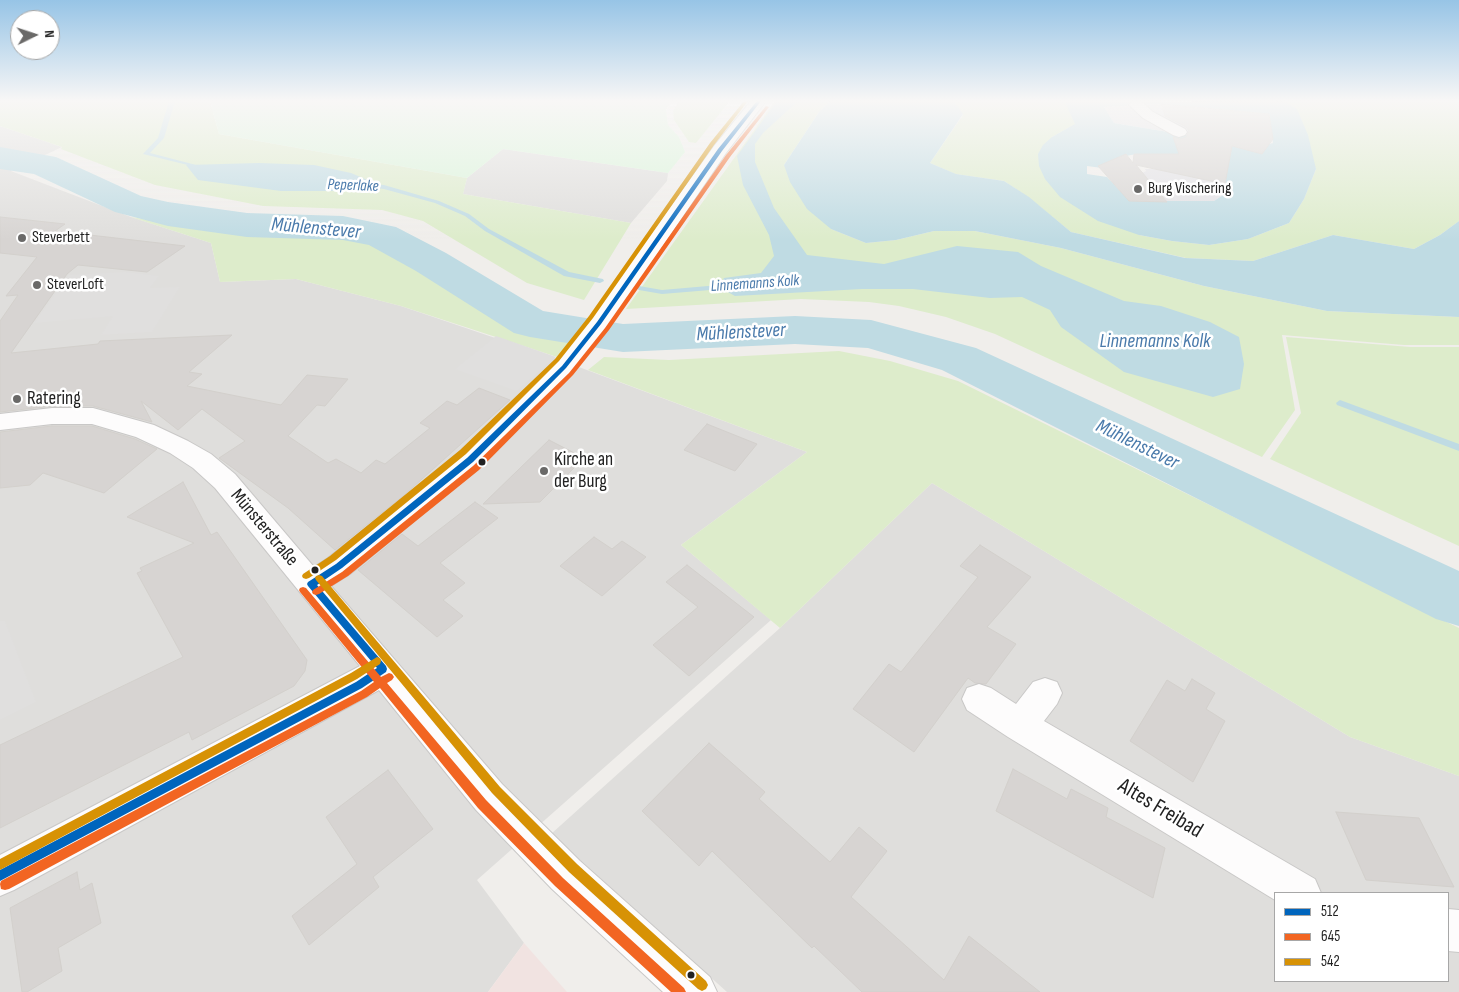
<!DOCTYPE html>
<html>
<head>
<meta charset="utf-8">
<style>
	body { margin:0 }
	#map { position:relative; width:1459px; height:992px; overflow:hidden; background:#f0eeeb; font-family:"Sofia Sans Condensed",sans-serif }
	canvas { display:block }
	.legend { position:absolute; left:1274px; top:892px; width:175px; height:90px; box-sizing:border-box; background:#fff; border:1px solid #a7a7a7; margin:0; padding:6px 9px; list-style:none; font-size:15px; color:#222 }
	.legend li { display:flex; align-items:center; gap:10px; height:25px }
	.legend b { width:25px; border:1px solid #a7a7a7 }
	.north { position:absolute; left:10px; top:10px; width:50px; height:50px; box-sizing:border-box; background:#fff; border:1px solid #a7a7a7; border-radius:50%; rotate:86deg; font-size:14px; font-weight:700; line-height:20px; text-align:center; color:#222 }
	.north::after { content:''; display:block; margin:auto; width:18px; height:22px; background:#6a6968; clip-path:polygon(50% 0,100% 100%,50% 72%,0 100%) }
</style>
</head>
<body>
<div id="map">
<canvas width="1459" height="992"></canvas>
<ul class="legend">
<li><b style="height:6px;background:#0065bd"></b>512</li>
<li><b style="height:6px;background:#f26522"></b>645</li>
<li><b style="height:6px;background:#d79205"></b>542</li>
</ul>
<div class="north">N</div>
</div>
<script>
const context = document.querySelector('canvas').getContext('2d');
context.lineJoin = 'round';
function fill(path, color) {
  context.fillStyle = color;
  context.fill(path, 'evenodd');
}
function shape(rows) {
  const path = new Path2D();
  for (const r of rows) {
    path.moveTo(r[0], r[1]);
    for (let i = 2; i < r.length; i += 2) path.lineTo(r[i], r[i + 1]);
  }
  return path;
}
function stroke(path, color, width, dash) {
  context.strokeStyle = color;
  context.lineWidth = width;
  context.lineCap = dash ? 'butt' : 'round';
  context.setLineDash(dash || []);
  context.stroke(path);
}
function drawText(font, color, halo, rows, align = 'center') {
  context.font = font + ' "Sofia Sans Condensed",sans-serif';
  context.lineWidth = 5;
  context.setLineDash([]);
  context.textBaseline = 'middle';
  context.strokeStyle = halo;
  context.fillStyle = color;
  for (const [text, x, y, turn = 0] of rows) {
    context.save();
    context.translate(x, y);
    context.rotate((+turn || 0) * Math.PI / 180);
    context.textAlign = isNaN(turn) ? turn : align;
    if (halo) context.strokeText(text, 0, 0);
    context.fillText(text, 0, 0);
    context.restore();
  }
}
fill(shape([
	[0,126,62,147,11,171,131,217,211,243,220,282,296,279,401,306,560,360,807,452,681,545,771,620,477,880,524,943,488,992,0,992],
	[503,149,668,173,667,181,631,223,463,194,467,178],
	[932,483,1350,737,1459,776,1459,992,727,992,551,834,780,628],
	[1275,893,1448,893,1448,981,1275,981]
]), '#dfdedc');
fill(shape([
	[524,943,567,992,488,992]
]), '#f1e3e1');
fill(shape([
	[0,101,210,101,219,134,467,178,463,194,631,223,584,300,527,283,423,221,382,210,263,206,155,185,61,149,62,147,0,126],
	[679,101,730,101,696,143,689,142,674,120,673,111],
	[775,101,830,101,819,112,784,165,831,229,866,243,896,240,934,231,975,231,1061,248,1204,286,1327,311,1459,317,1459,345,1404,345,1282,335,1295,410,1262,457,995,334,946,317,899,306,869,302,801,299,626,309],
	[954,101,1069,101,1066,102,1076,124,1052,137,1139,235,1172,241,1209,245,1248,239,1289,223,1304,199,1316,169,1285,102,1274,101,1459,101,1459,221,1440,235,1414,249,1333,235,1253,261,1186,258,1071,232,1029,198,1004,181,955,174,930,163,963,115],
	[131,217,207,229,330,233,374,243,522,331,570,341,557,357,401,306,296,279,220,282,211,243],
	[1286,337,1410,347,1459,347,1459,546,1270,459,1301,413],
	[839,351,890,361,958,381,1459,628,1459,776,1350,737,932,483,780,628,681,545,807,452,588,370,604,357,669,360]
]), '#ddeccb');
fill(shape([
	[210,101,671,101,666,110,668,125,679,137,685,152,668,173,503,149,467,178,219,134]
]), '#daf5da');
fill(shape([
	[126,272,159,276,150,288,180,287,152,332,101,335,113,316,34,323,68,275],
	[496,336,556,357,517,391,455,369],
	[0,621,5,621,36,702,0,720]
]), '#e0dfde');
fill(shape([
	[1160,104,1164,111,1203,115,1192,136,1114,123,1104,107],
	[1145,169,1171,169,1226,177,1223,195,1214,201,1166,201,1142,173,1146,171]
]), '#e2e1e5');
fill(shape([
	[777,101,798,101,763,133,755,144,755,162,774,208,807,255,884,264,957,246,1018,252,1041,266,1124,301,1161,306,1210,322,1239,337,1244,364,1240,389,1213,397,1124,372,1061,327,1050,310,1022,297,990,298,913,289,862,289,735,296,719,287,724,278,761,273,774,256,769,235,743,185,737,156],
	[830,101,954,101,963,114,930,163,956,174,1004,181,1029,197,1071,232,1185,258,1253,261,1333,235,1414,249,1440,235,1459,221,1459,317,1327,311,1204,286,1061,248,975,231,934,231,896,240,866,243,831,229,807,209,790,182,784,165,819,112],
	[1274,101,1285,102,1297,109,1308,135,1316,169,1304,199,1289,223,1248,239,1209,245,1172,241,1139,235,1098,221,1060,197,1045,179,1039,166,1038,154,1043,145,1052,137,1075,124,1065,102],
	[1160,104,1269,114,1273,143,1269,144,1261,153,1192,136,1114,123,1104,107],
	[1137,154,1155,154,1185,159,1226,178,1223,195,1214,201,1130,201,1107,177,1087,174,1087,166,1102,168,1120,157],
	[259,163,314,165,351,173,384,187,337,191,281,191,198,180,186,165]
]), '#bfdbe3');
fill(shape([
	[169,101,175,101,164,138,150,153,200,166,200,168,143,154,158,138,169,101],
	[371,184,384,185,439,201,469,214,489,229,569,272,603,279,604,281,600,283,564,276,485,231,465,216,435,203,384,189,369,187,368,186,371,184],
	[731,284,734,284,734,288,662,294,639,290,635,288,639,286,662,290,731,284],
	[1340,400,1459,444,1459,451,1337,405,1336,403,1340,400]
]), '#bfdbe3');
fill(shape([
	[0,147,56,157,141,196,168,202,247,213,343,216,396,227,446,253,543,311,623,324,795,316,871,320,976,348,1459,571,1459,626,1436,619,942,370,868,348,795,344,623,352,530,337,514,333,416,271,369,245,343,240,247,237,168,226,115,212,34,174,0,169,0,147]
]), '#bfdbe3');
const building = shape([
	[1161,104,1269,114,1273,139,1262,154,1232,146,1225,184,1136,165,1167,202,1129,201,1098,166,1126,154,1133,163,1134,154,1179,154,1173,137,1180,139,1186,137,1189,131,1186,127,1165,116,1161,104],
	[0,217,65,224,55,231,185,246,147,272,78,265,67,274,11,353,98,344,100,341,232,335,189,372,202,374,187,386,281,405,307,375,348,379,325,406,317,405,288,436,328,463,336,459,361,473,376,460,385,464,430,428,420,423,447,401,457,405,479,388,510,400,402,497,335,550,288,508,219,458,245,441,202,409,178,430,141,401,152,422,93,406,52,406,0,412,0,321,18,295,6,296,37,257,0,253,0,217],
	[707,424,757,444,735,471,684,450,707,424],
	[52,426,92,426,135,439,157,449,104,493,43,473,30,485,0,488,0,432,52,426],
	[549,440,584,458,540,502,483,504,549,440],
	[183,482,211,535,217,532,307,660,305,671,294,686,192,740,189,732,0,828,0,745,183,657,137,573,142,571,140,568,194,543,127,517,183,482],
	[475,502,498,518,440,563,465,583,443,600,463,616,437,637,358,570,402,534,418,546,475,502],
	[594,537,612,549,622,541,646,557,602,596,560,566,594,537],
	[980,545,1031,577,987,627,1016,644,986,684,975,683,968,678,914,752,853,709,889,664,901,672,978,577,960,566,980,545],
	[687,565,754,617,689,676,653,645,698,607,666,582,687,565],
	[1192,679,1215,693,1206,709,1225,721,1193,782,1130,741,1167,680,1185,691,1192,679],
	[709,743,765,792,759,799,830,862,859,827,887,851,851,897,944,980,969,936,1040,992,862,992,814,946,812,948,712,851,699,866,642,811,709,743],
	[1013,769,1067,799,1071,789,1108,808,1106,817,1165,848,1153,898,996,811,1013,769],
	[388,770,433,829,373,877,379,887,309,945,292,916,357,864,326,817,388,770],
	[1336,812,1419,818,1454,887,1366,880,1336,812],
	[77,872,80,890,92,883,101,923,58,948,62,971,27,992,22,992,10,908,77,872]
]);
fill(building, '#d7d4d2');
stroke(building, '#d3d0cc', 1);
const minor = shape([
	[751,101,766,101,726,153,607,328,572,372,479,467,350,574,331,586,502,784,580,861,710,977,717,992,663,992,552,889,476,810,379,690,14,890,0,896,0,855,360,666,215,488,193,468,170,453,136,437,92,424,52,424,0,430,0,414,52,408,93,408,154,425,188,441,211,454,235,474,314,567,328,558,461,453,556,362,591,318,714,146,751,101],
	[1132,102,1142,102,1153,112,1185,129,1187,132,1185,135,1179,137,1173,135,1143,118,1129,105,1132,102],
	[1045,678,1057,682,1062,693,1057,704,1044,721,1315,879,1321,893,1275,893,1275,900,1008,737,967,710,962,699,967,688,979,684,991,688,1016,704,1033,682,1045,678],
	[1448,909,1459,910,1459,952,1448,951,1448,909]
]);
stroke(minor, '#c9c8c7', 2);
fill(minor, '#fdfcfc');
fill(shape([
	[757,101,761,101,722,151,601,324,566,368,473,462,342,568,317,585,386,666,387,669,386,672,362,688,0,881,0,870,356,682,377,668,308,586,307,584,308,582,336,564,467,458,562,366,597,322,718,149,757,101]
]), '#0065bd');
fill(shape([
	[766,106,769,107,730,157,609,330,573,375,479,470,348,576,319,594,316,595,313,594,312,592,313,590,342,572,473,466,569,373,605,328,726,155,766,106],
	[303,587,306,588,381,677,389,673,392,674,394,677,392,680,387,683,486,800,563,878,684,988,686,992,671,992,555,886,478,808,380,688,367,697,9,889,5,890,1,889,0,884,1,881,361,691,374,682,300,592,299,590,300,588,303,587]
]), '#f26522');
fill(shape([
	[744,101,748,101,714,145,593,318,559,361,466,454,336,560,309,578,306,579,303,578,302,576,303,574,330,556,460,450,555,359,589,316,710,143,744,101],
	[319,575,322,576,500,787,577,864,706,981,708,985,706,989,702,991,698,989,569,872,492,793,316,580,315,578,316,576,319,575],
	[377,657,380,658,381,661,380,664,357,679,0,870,0,859,351,673,377,657]
]), '#d79205');
const sky = context.createLinearGradient(0, 0, 0, 240);
sky.addColorStop(0, '#97c4e6');
sky.addColorStop(0.42, '#f8f7f6');
sky.addColorStop(1, '#f8f7f600');
context.fillStyle = sky;
context.fillRect(0, 0, 1459, 240);
for (const [x, y, r, color] of [
	[1138,189,5,"#6a6968"],
	[22,238,5,"#6a6968"],
	[37,285,5,"#6a6968"],
	[17,399,5,"#6a6968"],
	[482,462,4.5,"#222"],
	[544,471,5,"#6a6968"],
	[315,570,4.5,"#222"],
	[691,975,4.5,"#222"]
]) {
  const dot = new Path2D();
  dot.arc(x, y, r, 0, 2 * Math.PI);
  context.fillStyle = color;
  context.fill(dot);
  stroke(dot, '#fff', 2);
}
drawText('italic 16px', '#4a7aab', '#fff', [
	["Peperlake",353,186,2],
	["Linnemanns Kolk",755,284,-4]
]);
drawText('16px', '#222', '#fff', [
	["Burg Vischering",1148,189],
	["Steverbett",32,238],
	["SteverLoft",47,285]
], 'left');
drawText('19px', '#222', '#fff', [
	["Ratering",27,399],
	["Kirche an",554,460],
	["der Burg",554,482]
], 'left');
drawText('19px', '#222', '#fff', [
	["Münsterstraße",264,528,50]
]);
drawText('italic 20px', '#4a7aab', '#fff', [
	["Mühlenstever",316,229,5],
	["Mühlenstever",741,333,-3],
	["Linnemanns Kolk",1155,342],
	["Mühlenstever",1137,445,26]
]);
drawText('22px', '#222', '#fff', [
	["Altes Freibad",1160,809,31]
]);
</script>
</body>
</html>
